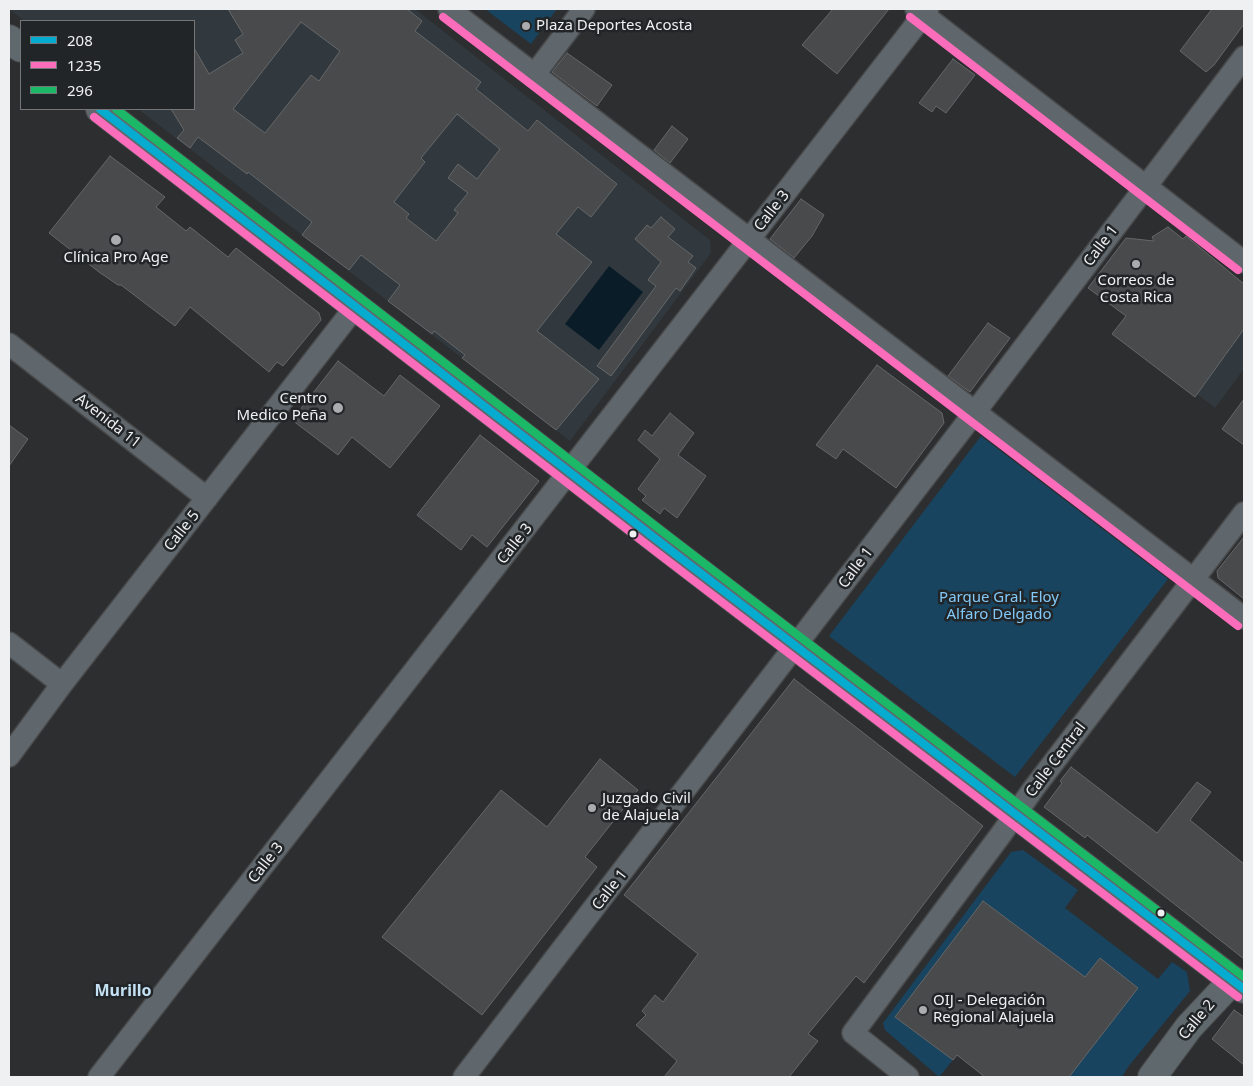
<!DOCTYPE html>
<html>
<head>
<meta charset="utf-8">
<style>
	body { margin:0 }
	#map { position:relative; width:1253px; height:1086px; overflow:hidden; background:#2c2e30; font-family:"Noto Sans",sans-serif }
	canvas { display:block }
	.frame { position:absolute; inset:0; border:10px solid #eef0f2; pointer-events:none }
	.legend { position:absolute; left:20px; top:20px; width:175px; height:90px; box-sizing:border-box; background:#222527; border:1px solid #747678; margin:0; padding:6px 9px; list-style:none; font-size:15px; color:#eef0f2 }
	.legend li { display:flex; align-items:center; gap:10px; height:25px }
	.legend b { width:25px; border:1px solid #747678 }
</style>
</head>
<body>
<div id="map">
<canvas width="1253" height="1086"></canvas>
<div class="frame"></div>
<ul class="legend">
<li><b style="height:6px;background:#06acd0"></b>208</li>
<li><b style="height:6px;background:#fb6dba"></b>1235</li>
<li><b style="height:6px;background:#1ab867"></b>296</li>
</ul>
</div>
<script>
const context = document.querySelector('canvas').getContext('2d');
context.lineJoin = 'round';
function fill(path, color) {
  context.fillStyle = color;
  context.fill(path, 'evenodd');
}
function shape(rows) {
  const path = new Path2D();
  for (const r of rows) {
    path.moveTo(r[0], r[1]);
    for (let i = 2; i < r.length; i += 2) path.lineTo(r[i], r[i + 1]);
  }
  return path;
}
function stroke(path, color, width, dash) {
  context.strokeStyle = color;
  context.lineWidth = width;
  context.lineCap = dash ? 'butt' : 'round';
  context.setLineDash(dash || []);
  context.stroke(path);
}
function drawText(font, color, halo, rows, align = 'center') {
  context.font = font + ' "Noto Sans",sans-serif';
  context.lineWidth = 5;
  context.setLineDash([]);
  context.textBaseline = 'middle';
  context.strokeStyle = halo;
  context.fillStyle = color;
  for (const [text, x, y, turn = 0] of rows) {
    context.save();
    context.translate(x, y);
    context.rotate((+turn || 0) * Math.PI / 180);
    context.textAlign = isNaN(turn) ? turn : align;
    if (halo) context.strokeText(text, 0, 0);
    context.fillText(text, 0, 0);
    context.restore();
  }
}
fill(shape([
	[9,9,415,9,710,240,711,253,570,441,138,109,194,109,194,21,25,21],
	[1244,329,1244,369,1215,408,1197,394]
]), '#31393e');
fill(shape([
	[485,9,557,9,531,44],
	[981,436,1168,579,1015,777,829,636],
	[1023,850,1078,890,1065,908,1158,979,1172,962,1187,972,1190,991,1128,1067,1122,1077,1069,1077,1138,988,1100,958,1085,977,983,901,895,1017,953,1060,939,1077,885,1030,883,1023,1011,852]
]), '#19445f');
fill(shape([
	[609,266,643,292,599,350,565,324]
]), '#091c28');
const building = shape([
	[228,9,407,9,422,21,415,31,481,82,476,89,528,131,537,120,617,184,591,217,578,207,556,234,592,262,537,331,599,379,556,430,462,358,465,355,434,331,432,334,388,301,400,285,361,255,349,270,302,235,312,222,248,172,247,174,198,137,190,148,177,138,184,130,171,109,194,109,194,48,209,74,243,53,235,40,243,34,228,9],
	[301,22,340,51,319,81,311,75,265,133,233,109,301,22],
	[457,114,500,149,477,179,458,164,448,178,468,193,454,210,458,213,436,241,406,218,409,214,394,202,425,162,421,158,457,114],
	[833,9,889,9,837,74,802,45,833,9],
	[1212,9,1244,9,1244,24,1214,65,1206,72,1180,51,1212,9],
	[567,53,612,85,597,106,552,72,567,53],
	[953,59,975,75,946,113,936,106,932,112,919,103,953,59],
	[672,126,688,139,670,163,654,150,672,126],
	[110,156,165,197,156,207,186,231,190,227,228,257,236,248,319,313,321,320,283,366,277,362,269,372,190,307,175,326,121,285,118,285,99,272,49,233,110,156],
	[801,199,824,215,812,236,794,258,770,239,801,199],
	[661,217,675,229,668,237,693,256,688,262,696,268,680,291,676,288,611,376,597,366,656,286,648,280,661,262,635,239,647,225,651,228,661,217],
	[1168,227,1183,239,1186,236,1244,284,1244,329,1195,397,1112,334,1126,316,1088,288,1126,238,1154,241,1152,237,1168,227],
	[988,323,1010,338,970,392,948,376,988,323],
	[338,361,384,396,400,375,440,406,390,468,352,437,338,455,292,420,338,361],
	[877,365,942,413,944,423,896,488,843,449,836,459,816,445,877,365],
	[1244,399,1244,445,1222,429,1244,399],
	[670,413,694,433,678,455,706,476,677,518,664,508,660,514,642,500,646,496,638,489,660,459,638,440,645,430,652,436,670,413],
	[9,425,28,439,9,466,9,425],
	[480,435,539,481,487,547,472,535,461,550,417,515,480,435],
	[1244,537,1244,599,1218,578,1217,571,1244,537],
	[794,679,983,826,864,983,856,976,808,1034,818,1041,789,1077,664,1077,677,1061,636,1025,646,1015,642,1011,655,995,663,1002,698,954,624,895,794,679],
	[600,759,638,790,585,857,597,867,482,1015,382,937,501,790,547,827,600,759],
	[1071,767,1157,833,1197,782,1211,792,1190,820,1244,864,1244,959,1087,835,1085,838,1044,807,1062,783,1060,781,1071,767],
	[983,901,1085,977,1100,958,1138,988,1069,1077,985,1077,957,1055,953,1060,895,1017,983,901],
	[1234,1010,1244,1017,1244,1065,1212,1039,1234,1010]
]);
fill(building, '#484a4b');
stroke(building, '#656769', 1);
const minor = shape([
	[449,9,1244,618],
	[916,9,1244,262],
	[534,75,584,9],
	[9,344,207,498],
	[9,643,62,684],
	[9,756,62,684,356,306],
	[99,1077,928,9],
	[464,1077,975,412,1244,57],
	[908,1077,853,1033,1002,833,1034,788,1244,513]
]);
const major = shape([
	[9,39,21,48],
	[100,109,665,546,1244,989],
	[1152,1077,1189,1027,1233,980]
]);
stroke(minor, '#48494a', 24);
stroke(major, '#48494a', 30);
stroke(minor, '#60676c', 21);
stroke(major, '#5f686c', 28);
stroke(shape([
	[100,109,665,546,1244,989]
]), '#06acd0', 8);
stroke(shape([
	[443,17,1238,626],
	[910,17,1238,270],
	[94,117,659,554,1238,997]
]), '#fb6dba', 8);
stroke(shape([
	[116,109,671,538,1244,977]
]), '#1ab867', 8);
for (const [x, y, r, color] of [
	[526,26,5,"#aaacae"],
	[116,240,6,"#aaacae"],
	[1136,264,5,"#aaacae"],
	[338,408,6,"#aaacae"],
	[633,534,4.5,"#eef0f2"],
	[592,808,5,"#aaacae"],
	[1161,913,4.5,"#eef0f2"],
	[923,1010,5,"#aaacae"]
]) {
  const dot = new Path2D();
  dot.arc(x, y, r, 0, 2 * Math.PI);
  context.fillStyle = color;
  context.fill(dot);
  stroke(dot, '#222527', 2);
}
drawText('15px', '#eef0f2', '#222527', [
	["Plaza Deportes Acosta",536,26],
	["Clínica Pro Age",116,258,"center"],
	["Correos de",1136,281,"center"],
	["Costa Rica",1136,298,"center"],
	["Centro",327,399,"right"],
	["Medico Peña",327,416,"right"],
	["Juzgado Civil",602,799],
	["de Alajuela",602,816],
	["OIJ - Delegación",933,1001],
	["Regional Alajuela",933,1018]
], 'left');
drawText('15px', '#eef0f2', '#222527', [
	["Calle 3",772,211,-52],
	["Calle 1",1101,246,-53],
	["Avenida 11",108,421,38],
	["Calle 5",182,531,-52],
	["Calle 3",515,544,-52],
	["Calle 1",856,568,-53],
	["Calle Central",1056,760,-53],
	["Calle 3",266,863,-52],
	["Calle 1",610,890,-52],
	["Calle 2",1197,1020,-50]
]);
drawText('15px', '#82c9f9', '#222527', [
	["Parque Gral. Eloy",999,598],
	["Alfaro Delgado",999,615]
]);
drawText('bold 16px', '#c4e0f3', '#222527', [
	["Murillo",123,991]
]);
</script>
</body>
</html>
